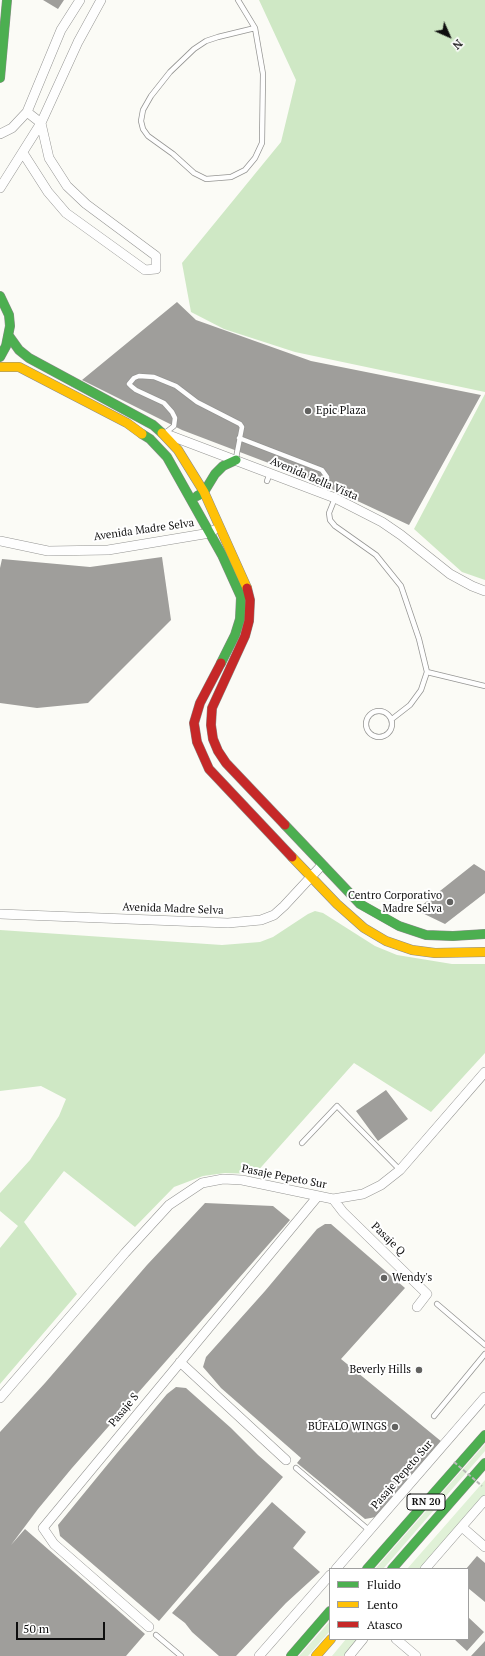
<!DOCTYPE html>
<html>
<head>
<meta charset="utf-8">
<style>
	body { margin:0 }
	#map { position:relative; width:485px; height:1656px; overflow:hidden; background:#fbfbf6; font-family:"PT Serif",serif }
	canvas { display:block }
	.legend { position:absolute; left:329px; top:1568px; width:140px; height:72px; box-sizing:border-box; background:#fff; border:1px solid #9f9f9f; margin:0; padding:5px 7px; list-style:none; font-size:12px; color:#0f0f0f }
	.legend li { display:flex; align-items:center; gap:8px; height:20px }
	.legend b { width:20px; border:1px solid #9f9f9f }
	.north { position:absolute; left:429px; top:16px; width:40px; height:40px; -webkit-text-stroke:3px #fff; paint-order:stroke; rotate:135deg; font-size:11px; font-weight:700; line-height:16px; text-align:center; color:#0f0f0f }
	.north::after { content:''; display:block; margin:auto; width:14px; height:18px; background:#0f0f0f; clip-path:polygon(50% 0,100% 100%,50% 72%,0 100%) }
	.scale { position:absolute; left:16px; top:1622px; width:89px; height:18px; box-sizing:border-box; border:2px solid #0f0f0f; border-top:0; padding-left:5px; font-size:12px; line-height:14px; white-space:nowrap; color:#0f0f0f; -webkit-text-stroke:3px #fff; paint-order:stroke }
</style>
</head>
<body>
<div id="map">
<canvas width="485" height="1656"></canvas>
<ul class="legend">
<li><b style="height:5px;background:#4caf50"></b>Fluido</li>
<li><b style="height:5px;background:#ffc107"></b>Lento</li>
<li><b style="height:5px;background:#c62828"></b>Atasco</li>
</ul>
<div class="north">N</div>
<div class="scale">50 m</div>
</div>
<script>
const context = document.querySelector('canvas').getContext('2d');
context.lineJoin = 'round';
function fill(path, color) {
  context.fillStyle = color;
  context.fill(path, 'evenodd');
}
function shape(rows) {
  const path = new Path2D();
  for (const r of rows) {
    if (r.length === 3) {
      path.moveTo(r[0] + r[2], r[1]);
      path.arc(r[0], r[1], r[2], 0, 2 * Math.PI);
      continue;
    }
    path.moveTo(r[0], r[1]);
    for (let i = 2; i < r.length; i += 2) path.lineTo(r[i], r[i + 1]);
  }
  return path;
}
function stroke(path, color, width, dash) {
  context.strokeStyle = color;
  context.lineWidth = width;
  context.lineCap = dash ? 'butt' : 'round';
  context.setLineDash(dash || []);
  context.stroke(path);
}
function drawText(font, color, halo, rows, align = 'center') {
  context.font = font + ' "PT Serif",serif';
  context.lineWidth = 4;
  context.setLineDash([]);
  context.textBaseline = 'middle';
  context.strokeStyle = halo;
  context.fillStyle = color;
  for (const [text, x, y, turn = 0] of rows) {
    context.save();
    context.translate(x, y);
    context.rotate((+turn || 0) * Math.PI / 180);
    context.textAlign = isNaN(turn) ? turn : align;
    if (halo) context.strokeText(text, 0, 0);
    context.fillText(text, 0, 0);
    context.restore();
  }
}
fill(shape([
	[485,1444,485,1451,383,1569,375,1569],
	[485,1480,485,1497,422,1569,407,1569],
	[330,1621,330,1631,308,1656,299,1656],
	[346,1639,361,1639,346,1656,332,1656]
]), '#e0f1d7');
fill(shape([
	[259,0,485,0,485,392,295,352,224,329,191,312,182,263,281,142,296,80],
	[485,394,485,580,462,572,414,529],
	[315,911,323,913,375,946,397,955,452,964,485,964,485,1053,431,1112,354,1063,255,1174,225,1173,203,1176,174,1187,135,1227,64,1171,24,1222,77,1294,0,1384,0,1248,18,1226,0,1211,0,1193,30,1160,59,1116,66,1099,41,1086,0,1091,0,930,222,945,260,942,273,937,308,914]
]), '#cfe8c5');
fill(shape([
	[43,0,64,0,58,9],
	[177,302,196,320,311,361,481,395,409,525,308,478,182,430,82,380],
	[162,557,171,620,88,703,37,708,0,703,0,568,2,559,90,567],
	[474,864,485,871,485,893,445,924,416,910],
	[386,1090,408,1119,378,1141,356,1111],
	[205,1203,273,1206,290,1220,72,1468,38,1509,11,1545,25,1529,145,1634,126,1656,0,1656,0,1432,45,1383,147,1265],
	[325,1224,331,1224,405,1288,341,1359,442,1442,376,1517,365,1519,297,1463,301,1458,221,1388,203,1367,206,1357,265,1291,317,1229],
	[176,1387,186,1388,231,1428,258,1455,283,1477,159,1621,60,1536,58,1525,117,1453,167,1394],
	[272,1502,306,1532,293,1548,320,1572,286,1603,236,1656,219,1656,192,1632,185,1623,172,1613],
	[477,1556,485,1563,485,1602,468,1588,468,1569,466,1569],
	[468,1617,484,1632,467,1651,454,1639,468,1639],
	[485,1641,485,1656,471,1656]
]), '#9f9e9b');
const lane = shape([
	[238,0,255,28,263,74,262,143,255,158,245,170,231,177,206,179,194,173,173,154,148,136,143,129,141,121,143,110,151,96,170,72,194,49,206,41,218,37,255,28],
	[165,433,174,426,175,418,172,412,164,403,136,390,131,386,129,384,134,378,139,376,154,377,176,386,197,402,240,424,242,427,236,458],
	[239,438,322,470,327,477,324,494],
	[267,481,270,473],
	[335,498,329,513,330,520,335,526,376,555,401,586,419,639,427,672,485,686],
	[379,724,13],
	[392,719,410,705,421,690,427,672],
	[302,1143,337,1106,400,1170],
	[437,1304,485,1345],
	[434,1416,485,1354],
	[296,1468,370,1531],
	[156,1635,181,1656]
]);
const street = shape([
	[0,134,12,128,27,112,61,30,80,0],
	[23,153,48,192,66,213,145,270,156,269,156,256,86,204,67,186,49,158,41,123,27,112],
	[0,188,41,123,78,42,101,0],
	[166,434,335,498,382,522,401,535,450,574,472,586,485,591],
	[0,541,48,551,108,550,210,533,214,530],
	[0,914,228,923,261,920,274,915,284,906,322,865],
	[333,1199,343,1212,427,1294,417,1307],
	[180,1362,286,1460],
	[0,1398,125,1253,169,1205,202,1183,223,1179,242,1180,333,1199,363,1194,381,1185,400,1170,485,1072],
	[462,1527,485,1547],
	[336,1569,485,1397],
	[425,1569,485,1500],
	[149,1627,54,1544,43,1528,318,1196],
	[396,1639,416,1656],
	[259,1656,330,1575],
	[349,1656,363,1639]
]);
const fast = shape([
	[0,78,7,0],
	[0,296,9,315,10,326,6,346,0,357],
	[9,336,19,350,29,358,153,425,162,433],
	[142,434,150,439,167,457,222,555,241,597,240,619,235,635,221,663],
	[197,496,204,492,215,474,223,466,236,460],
	[285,825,360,904,399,926,426,935,453,936,485,934],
	[367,1569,485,1435],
	[392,1569,485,1463],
	[291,1656,330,1611]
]);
const slow = shape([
	[0,367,19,367,127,423,142,434],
	[162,433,178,450,204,492,247,588],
	[292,857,337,904,364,928,386,941,412,950,435,953,485,952],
	[316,1656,331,1639]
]);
const jam = shape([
	[247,588,250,600,249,621,245,636,212,708,211,725,213,739,218,751,226,763,285,825],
	[221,663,200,703,194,723,197,742,209,769,292,857]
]);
stroke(lane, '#959593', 6);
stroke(street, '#959593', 10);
stroke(fast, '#8c8c8a', 10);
stroke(slow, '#8c8c8a', 10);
stroke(jam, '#8c8c8a', 10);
stroke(lane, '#fefefe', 4.5);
stroke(street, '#fefefe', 9);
stroke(fast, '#4caf50', 9);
stroke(slow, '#ffc107', 9);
stroke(jam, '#c62828', 9);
stroke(shape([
	[454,1462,482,1486]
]), '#b9b9b8', 2, [4, 2]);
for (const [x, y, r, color] of [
	[308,411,4,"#626260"],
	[450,902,4,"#626260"],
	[384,1278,4,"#626260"],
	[419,1370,4,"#626260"],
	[395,1427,4,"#626260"]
]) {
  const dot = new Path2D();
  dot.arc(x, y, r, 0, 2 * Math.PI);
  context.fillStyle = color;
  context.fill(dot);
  stroke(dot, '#fff', 1.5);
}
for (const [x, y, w] of [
	[426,1502,38]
]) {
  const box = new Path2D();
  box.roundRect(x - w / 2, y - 8, w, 16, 3);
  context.fillStyle = '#fff';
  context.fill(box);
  stroke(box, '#0f0f0f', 1);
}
drawText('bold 10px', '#0f0f0f', null, [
	["RN 20",426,1502]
]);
drawText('11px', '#0f0f0f', '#fff', [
	["Epic Plaza",316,411,"left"],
	["Centro Corporativo",442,896],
	["Madre Selva",442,909],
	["Wendy's",392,1278,"left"],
	["Beverly Hills",411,1370],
	["BÚFALO WINGS",387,1427]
], 'right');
drawText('11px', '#0f0f0f', '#fff', [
	["Avenida Bella Vista",314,479,23],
	["Avenida Madre Selva",144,530,-8],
	["Avenida Madre Selva",173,909,2],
	["Pasaje Pepeto Sur",284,1177,11],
	["Pasaje Q",388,1239,44],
	["Pasaje S",124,1410,-50],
	["Pasaje Pepeto Sur",402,1475,-49]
]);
</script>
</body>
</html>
